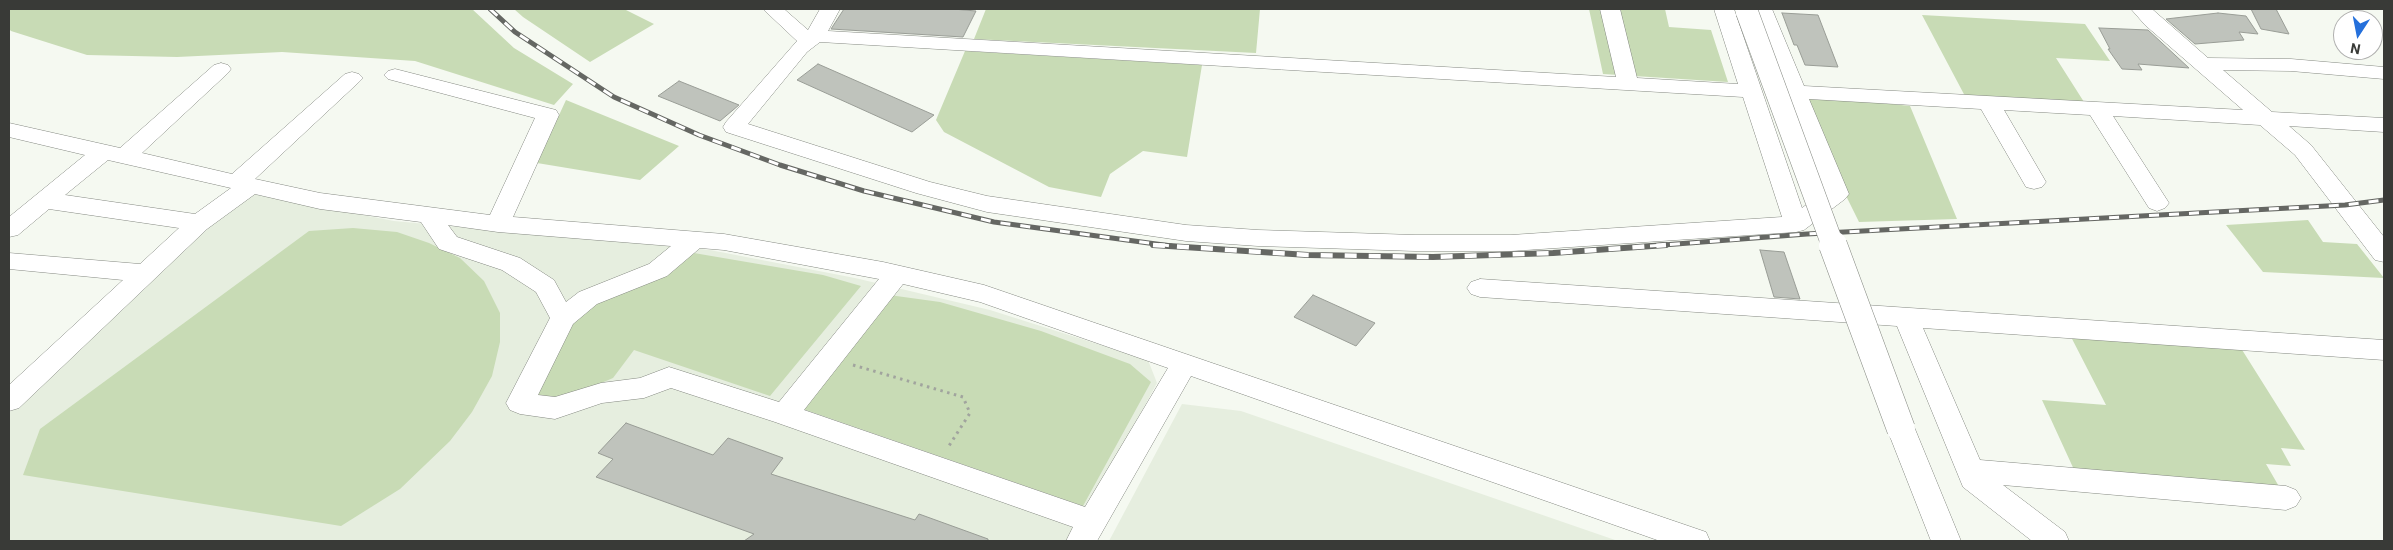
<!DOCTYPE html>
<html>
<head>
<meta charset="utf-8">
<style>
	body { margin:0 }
	#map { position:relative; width:2393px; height:550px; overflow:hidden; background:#f5f9f1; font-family:Roboto,sans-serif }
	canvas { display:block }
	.frame { position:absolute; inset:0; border:10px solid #393a37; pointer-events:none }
	.north { position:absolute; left:2333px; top:10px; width:50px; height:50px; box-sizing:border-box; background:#fff; border:1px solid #b0b0af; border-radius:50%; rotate:191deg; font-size:14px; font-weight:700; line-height:20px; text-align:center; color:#393a37 }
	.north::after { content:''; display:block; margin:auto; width:18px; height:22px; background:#2570db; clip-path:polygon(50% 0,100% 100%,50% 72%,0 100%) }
</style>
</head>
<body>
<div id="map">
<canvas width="2393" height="550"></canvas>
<div class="frame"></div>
<div class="north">N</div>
</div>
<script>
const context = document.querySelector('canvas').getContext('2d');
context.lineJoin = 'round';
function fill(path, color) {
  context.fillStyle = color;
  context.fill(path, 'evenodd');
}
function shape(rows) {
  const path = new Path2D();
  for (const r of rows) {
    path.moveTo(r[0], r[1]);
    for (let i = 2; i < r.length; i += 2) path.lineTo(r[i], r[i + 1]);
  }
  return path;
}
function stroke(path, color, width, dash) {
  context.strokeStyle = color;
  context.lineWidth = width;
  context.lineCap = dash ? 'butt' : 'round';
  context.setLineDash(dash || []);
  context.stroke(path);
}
fill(shape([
	[253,194,394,221,710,250,855,278,990,310,1148,360,1157,383,1071,541,9,541,9,410,211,218],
	[1182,404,1241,411,1618,541,1109,541]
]), '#e6eedf');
fill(shape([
	[9,9,472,9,514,48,573,84,554,105,415,61,282,52,177,57,87,55,11,31,9,29],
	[514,9,624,9,654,24,590,62,523,17],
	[986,9,1260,9,1256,53,974,39],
	[1589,9,1665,9,1669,27,1711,30,1728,82,1603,74],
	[1922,15,2085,24,2110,61,2056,58,2084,102,1966,98],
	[965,51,1202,65,1187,157,1143,151,1110,174,1101,197,1049,187,944,132,936,120],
	[1795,93,1910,106,1957,219,1859,222],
	[566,100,679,146,640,180,537,163],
	[2308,220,2323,242,2357,244,2384,278,2263,272,2226,225],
	[353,228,397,232,429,243,460,258,484,281,500,313,500,342,492,376,472,412,450,441,400,489,341,526,23,475,40,429,309,231],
	[688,252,823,275,861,286,770,396,634,350,613,378,571,396,533,398,573,321,591,305],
	[889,295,940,302,1041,331,1130,364,1151,382,1083,506,803,409],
	[2069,333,2239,345,2305,450,2281,448,2291,466,2266,464,2281,490,2076,474,2042,400,2106,405]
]), '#c8dbb5');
const building = shape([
	[844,9,953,9,976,11,963,37,831,29,844,9],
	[2251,9,2276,9,2289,34,2261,29,2251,9],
	[1782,13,1818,15,1838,67,1805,65,1797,45,1794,45,1782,13],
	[2218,13,2246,16,2258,34,2239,32,2244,40,2195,44,2166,19,2218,13],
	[2099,28,2148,30,2189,68,2138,64,2142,70,2122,69,2108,49,2110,49,2099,28],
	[818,64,934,115,912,132,797,80,818,64],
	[679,81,739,105,720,121,658,96,679,81],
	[1760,250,1784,252,1800,299,1774,297,1760,250],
	[1313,295,1375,323,1356,346,1294,317,1313,295],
	[626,423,713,455,728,438,783,458,771,474,915,520,919,514,988,539,988,541,744,541,754,534,596,477,613,459,598,453,626,423]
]);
fill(building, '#bfc3bc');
stroke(building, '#999d96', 1);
const minor = shape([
	[763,9,784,9,808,30,820,9,840,9,828,31,1616,77,1600,9,1620,9,1637,78,1738,84,1714,9,1734,9,1802,208,1824,192,1752,9,1772,9,1804,86,2243,110,2145,25,2131,9,2152,9,2208,58,2291,59,2384,67,2384,79,2291,71,2223,70,2272,112,2384,118,2384,132,2289,126,2311,145,2384,237,2384,262,2375,260,2295,155,2260,125,2113,116,2169,203,2165,208,2157,211,2149,208,2090,115,2004,110,2046,182,2042,187,2034,189,2026,187,1981,109,1809,99,1849,194,1845,199,1804,230,1796,232,1511,251,1415,251,1258,246,1186,241,987,212,916,193,726,132,723,127,726,122,797,41,763,9],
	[820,42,1743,97,1782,217,1511,235,1415,235,1258,230,1186,225,987,196,930,182,748,124,807,52,820,42],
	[221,63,228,65,231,69,228,73,142,153,232,174,345,74,352,72,359,74,363,78,359,82,255,179,320,193,490,215,535,118,388,79,384,75,388,71,395,69,556,110,559,115,513,217,724,234,883,262,984,285,1706,532,1710,541,1660,541,1191,376,1097,541,1066,541,1073,527,775,422,671,388,644,398,602,403,555,419,520,414,510,410,506,403,550,318,536,292,502,270,439,249,421,222,320,209,255,194,207,229,19,408,9,411,9,385,123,280,9,269,9,253,140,264,179,228,49,209,18,235,9,237,9,217,85,155,9,137,9,123,120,148,214,65,221,63],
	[108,160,231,188,195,214,65,195,108,160],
	[448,225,498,232,671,246,649,264,579,292,566,302,554,280,520,258,457,237,448,225],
	[700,248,724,250,879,279,779,402,669,367,640,378,601,383,555,397,538,395,573,324,597,304,667,276,700,248],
	[903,284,980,302,1168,368,1085,507,804,410,903,284],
	[1480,279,2384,340,2384,360,1923,328,1980,460,2286,486,2296,490,2301,498,2296,506,2286,510,2003,485,2065,532,2069,541,2032,541,1963,487,1897,326,1480,297,1471,294,1467,288,1471,282,1480,279],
	[1901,418,1911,421,1915,429,1961,541,1931,541,1887,429,1891,421,1901,418]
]);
stroke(minor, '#858982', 1);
stroke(shape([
	[853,365,963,397,970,413,947,449]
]), '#a1a49e', 3, [2.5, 4.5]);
fill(minor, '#fff');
const railFar1 = shape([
	[490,9,515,32,614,97,699,135,780,165,864,191,994,222,1171,246],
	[1650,246,1807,234,2345,205,2384,200]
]);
const rail = shape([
	[1153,245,1308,255,1433,257,1553,253,1666,245]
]);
stroke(railFar1, '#656763', 5);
stroke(rail, '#656763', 6);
stroke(railFar1, '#fff', 3, [10]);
stroke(rail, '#fff', 4.5, [12]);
const minorBridgeFar1 = shape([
	[1747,12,1833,246]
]);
const minorBridge = shape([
	[1833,245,1901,429]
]);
stroke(minorBridgeFar1, '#858982', 23, []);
stroke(minorBridge, '#858982', 29, []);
stroke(minorBridgeFar1, '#fff', 22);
stroke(minorBridge, '#fff', 28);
</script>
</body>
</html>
